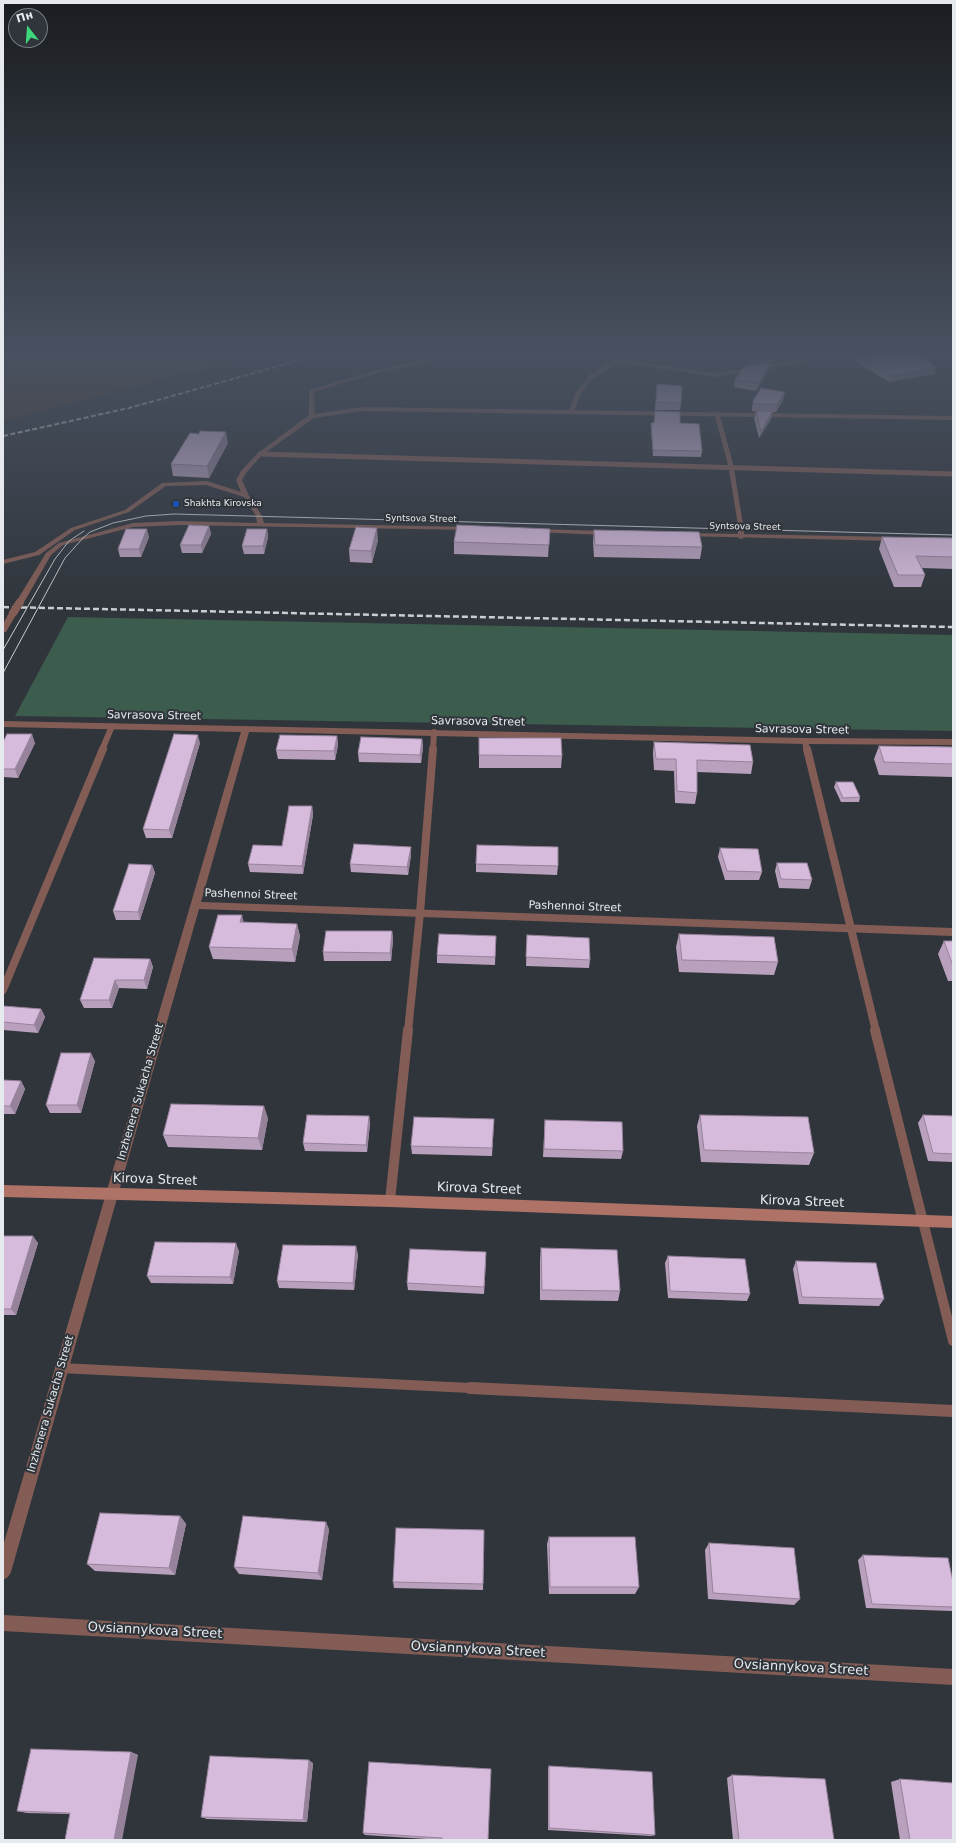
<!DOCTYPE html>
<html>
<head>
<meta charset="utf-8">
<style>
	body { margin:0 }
	#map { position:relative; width:956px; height:1843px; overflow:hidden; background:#30353b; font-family:"DejaVu Sans",sans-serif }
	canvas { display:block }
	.frame { position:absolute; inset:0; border:4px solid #e6e9ed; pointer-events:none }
	.north { position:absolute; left:8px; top:8px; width:40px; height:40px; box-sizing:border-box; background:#30353b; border:1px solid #797d82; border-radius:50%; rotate:343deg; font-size:11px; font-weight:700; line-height:16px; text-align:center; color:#e6e9ed }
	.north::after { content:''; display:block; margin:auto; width:14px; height:18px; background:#3dd77e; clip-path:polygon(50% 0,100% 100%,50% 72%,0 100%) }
</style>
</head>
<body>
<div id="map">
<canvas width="956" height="1843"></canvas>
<div class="frame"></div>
<div class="north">Пн</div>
</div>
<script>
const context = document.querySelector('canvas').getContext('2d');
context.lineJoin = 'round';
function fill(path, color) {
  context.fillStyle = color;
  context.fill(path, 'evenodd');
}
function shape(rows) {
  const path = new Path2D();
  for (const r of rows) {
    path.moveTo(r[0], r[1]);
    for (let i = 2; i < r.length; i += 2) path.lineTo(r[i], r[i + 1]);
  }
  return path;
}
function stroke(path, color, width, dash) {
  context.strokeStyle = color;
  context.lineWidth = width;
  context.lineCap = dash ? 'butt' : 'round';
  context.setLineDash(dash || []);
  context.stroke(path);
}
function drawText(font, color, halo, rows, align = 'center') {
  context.font = font + ' "DejaVu Sans",sans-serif';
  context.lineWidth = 4;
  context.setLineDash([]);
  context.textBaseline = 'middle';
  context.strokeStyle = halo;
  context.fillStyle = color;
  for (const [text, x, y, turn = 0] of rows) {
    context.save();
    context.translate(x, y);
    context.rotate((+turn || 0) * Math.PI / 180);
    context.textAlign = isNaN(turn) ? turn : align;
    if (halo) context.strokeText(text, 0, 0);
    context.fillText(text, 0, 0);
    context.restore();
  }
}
fill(shape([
	[3,354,260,354,3,421]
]), '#48382c');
fill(shape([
	[68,617,953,635,953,731,15,716]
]), '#3c5c4d');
stroke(shape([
	[571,412,578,394,591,377,616,361,644,354],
	[717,414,731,466,741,528],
	[260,454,953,474]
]), '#835d55', 5);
stroke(shape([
	[741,527,741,536],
	[805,741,807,750],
	[102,750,112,726],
	[433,750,434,732]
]), '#835d55', 6);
stroke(shape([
	[807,749,876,1031],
	[3,990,103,749],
	[408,1031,420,913,433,749]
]), '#835d55', 8);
stroke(shape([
	[875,1030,953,1341],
	[390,1201,408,1030],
	[60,1368,491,1389]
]), '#835d55', 10);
stroke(shape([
	[470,1388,953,1411]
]), '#835d55', 12);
fill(shape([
	[455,354,465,354,377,373,314,392,315,414,362,407,953,416,953,420,362,411,314,418,262,455,246,473,242,480,249,496,262,516,264,523,470,527,472,528,472,530,179,525,133,527,63,545,51,555,23,604,20,604,16,602,46,553,59,543,133,523,179,521,257,523,256,516,244,497,206,485,166,486,129,512,75,530,39,555,3,564,3,560,35,552,71,528,125,510,162,483,207,481,241,492,236,480,241,471,258,453,309,415,309,390,376,370,455,354],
	[836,354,848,354,716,377,613,361,616,359,716,373,836,354],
	[536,529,606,531,609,533,606,535,534,532,534,530,536,529],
	[686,533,894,537,897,539,894,541,684,536,684,534,686,533],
	[10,611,13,611,17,613,6,632,3,632,3,624,10,611],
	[3,721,805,738,953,739,953,745,805,744,249,732,201,902,953,928,953,936,199,909,11,1572,8,1577,3,1580,3,1546,241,732,3,727,3,721],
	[3,1615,953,1669,953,1685,3,1631,3,1615]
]), '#835d55');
fill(shape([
	[3,1185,390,1195,953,1216,953,1228,390,1207,3,1197,3,1185]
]), '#ae7267');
stroke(shape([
	[3,650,55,559,69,541,84,531],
	[3,673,65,558,83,538,90,532,113,523,146,516,174,514,953,535]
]), '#cacdd2', 1);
stroke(shape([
	[3,436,129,408,322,354]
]), '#cacdd2', 2, [5, 2.5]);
stroke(shape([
	[3,607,953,627]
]), '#cacdd2', 2.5, [6, 3]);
stroke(shape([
	[13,613,20,602]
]), '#835d55', 8);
fill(shape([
	[751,354,779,354,774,362,771,363,769,369,756,391,734,387,735,380,747,366],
	[847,354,920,354,936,367,934,374,889,382,846,356],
	[657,384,681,403,680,410,655,410],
	[785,392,783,400,776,412,773,412,771,419,759,438,754,418,756,412,752,411,752,408,753,401],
	[651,423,680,423,702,451,701,457,653,456,651,429],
	[199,434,228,443,209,478,173,476,171,464],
	[209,526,211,534,202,553,182,553,180,545],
	[267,529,268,537,264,554,244,554,242,546],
	[550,529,548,557,454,554,454,542],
	[594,530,702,547,700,559,594,557,593,542],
	[149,537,141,557,120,557,118,549],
	[882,537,953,538,953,569,922,568,925,575,921,587,894,587,879,549],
	[378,540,372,563,350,562,349,550],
	[337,736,338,745,335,760,278,759,276,750],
	[479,738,562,756,561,768,479,768],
	[422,739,423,747,421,763,359,762,358,753],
	[3,742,35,743,18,778,3,777],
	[654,742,753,762,751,774,697,772,697,793,695,804,675,803,674,771,654,770,653,753],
	[200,743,172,838,146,838,143,829],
	[879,746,953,747,953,777,879,775,874,759],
	[836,782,860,797,859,802,841,802,834,787],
	[312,806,313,815,303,874,250,872,248,864,282,846],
	[720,848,762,872,759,880,725,880,718,857],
	[411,855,408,875,351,872,350,864],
	[777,863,812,880,809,889,779,888,775,871],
	[476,864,558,866,557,875,476,872],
	[152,865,155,873,140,920,116,920,113,911],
	[243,922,297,924,300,936,295,962,213,959,209,947],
	[392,931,393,940,391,961,324,961,323,952],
	[679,934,778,962,774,975,679,972,676,947],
	[527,935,590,960,589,968,526,966],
	[496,936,495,965,437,963,437,955],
	[944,941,953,941,953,981,948,981,938,954],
	[150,959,153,967,147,989,119,988,112,1008,84,1008,80,1000],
	[3,1006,41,1009,45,1017,38,1033,3,1030],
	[95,1061,81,1113,50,1113,46,1105],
	[3,1080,21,1081,25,1089,15,1114,3,1114],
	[700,1115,814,1153,809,1165,701,1162,697,1126],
	[923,1115,953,1116,953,1162,928,1161,918,1123],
	[369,1116,370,1124,367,1152,305,1151,303,1143],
	[268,1118,262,1150,168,1147,163,1135],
	[494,1119,492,1156,412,1154,411,1146],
	[545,1120,623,1151,621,1159,543,1157],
	[3,1236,38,1243,16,1315,3,1315],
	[541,1248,620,1291,618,1301,540,1300,540,1259],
	[239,1251,233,1284,151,1283,147,1276],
	[358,1254,354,1290,279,1288,277,1281],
	[668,1256,750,1294,747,1301,668,1298,665,1263],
	[486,1259,484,1294,408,1290,407,1283],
	[796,1261,884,1299,879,1306,799,1304,793,1269],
	[180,1516,186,1524,175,1575,95,1571,87,1564],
	[329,1529,322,1580,239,1574,234,1567],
	[484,1530,483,1590,394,1588,393,1582],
	[549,1537,639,1587,635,1594,549,1594,547,1544],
	[709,1543,800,1599,794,1605,708,1599,705,1550],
	[863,1555,953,1582,953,1610,952,1611,866,1608,858,1560],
	[131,1752,138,1755,70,1814,27,1813,17,1811],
	[313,1763,307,1822,207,1819,201,1817],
	[549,1766,655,1835,651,1836,548,1830,548,1768],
	[732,1775,834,1840,733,1840,727,1778],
	[900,1779,953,1840,900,1840,891,1782],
	[363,1833,488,1840,442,1840,365,1835]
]), '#b9a1be');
fill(shape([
	[776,354,779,354,774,362,771,363,769,369,756,391,758,383,746,367,748,359],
	[936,367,934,374,889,382,891,375],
	[785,392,783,400,776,412,777,404],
	[773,411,771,419,759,438,761,431],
	[226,432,228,443,209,478,207,466],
	[209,526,211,534,202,553,201,545],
	[377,528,378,540,372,563,371,551],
	[147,529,149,537,141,557,139,549],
	[267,529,268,537,264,554,263,546],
	[32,734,35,743,18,778,15,769],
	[198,735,200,743,172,838,169,830],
	[337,736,338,745,335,760,334,751],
	[422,739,423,747,421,763,420,755],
	[312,806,313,815,303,874,302,866],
	[411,847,411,855,408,875,407,867],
	[152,865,155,873,140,920,138,912],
	[242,915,245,928,240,922],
	[297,924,300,936,295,962,292,949],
	[392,931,393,940,391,961,390,953],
	[150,959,153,967,147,989,144,980],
	[115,980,119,988,112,1008,109,1000],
	[41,1009,45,1017,38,1033,34,1025],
	[91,1053,95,1061,81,1113,77,1105],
	[21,1081,25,1089,15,1114,10,1106],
	[264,1106,268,1118,262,1150,258,1138],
	[369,1116,370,1124,367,1152,366,1145],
	[33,1236,38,1243,16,1315,11,1309],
	[236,1243,239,1251,233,1284,230,1277],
	[356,1246,358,1254,354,1290,353,1283],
	[180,1516,186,1524,175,1575,169,1568],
	[326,1522,329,1529,322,1580,318,1573],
	[131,1752,138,1755,122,1840,114,1840],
	[309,1760,313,1763,307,1822,303,1820]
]), '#96839b');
const building = shape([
	[751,354,776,354,775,355,748,359,751,354],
	[857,354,920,354,936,367,891,375,857,354],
	[771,362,758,383,735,380,743,367,771,362],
	[657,384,682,386,681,403,656,402,657,384],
	[761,388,785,392,777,404,754,404,753,401,761,388],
	[655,411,680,412,680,423,699,424,702,451,653,450,651,423,654,423,655,411],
	[756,411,773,411,761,431,756,411],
	[200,431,226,432,207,466,171,464,190,433,199,434,200,431],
	[189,525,209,526,201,545,180,545,189,525],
	[457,525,550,529,549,545,454,542,457,525],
	[356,527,377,528,371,551,349,550,356,527],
	[126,529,147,529,139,549,118,549,126,529],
	[247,529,267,529,263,546,242,546,247,529],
	[594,530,699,532,702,547,595,545,594,530],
	[882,537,953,538,953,557,916,556,925,575,898,575,882,537],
	[7,734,32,734,15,769,3,769,3,742,7,734],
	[174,734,198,735,169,830,143,829,174,734],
	[280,735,337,736,334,751,276,750,280,735],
	[361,737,422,739,420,755,358,753,361,737],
	[479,738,561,738,562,756,479,755,479,738],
	[654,742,750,745,753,762,697,760,697,793,677,791,676,759,656,759,654,742],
	[879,746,953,747,953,764,884,762,879,746],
	[836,782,853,782,860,797,843,798,836,782],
	[289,806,312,806,302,866,248,864,253,845,282,846,289,806],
	[354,844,411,847,407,867,350,864,354,844],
	[477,845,558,847,558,866,476,864,477,845],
	[720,848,758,849,762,872,727,871,720,848],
	[777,863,807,863,812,880,781,879,777,863],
	[129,864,152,865,138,912,113,911,129,864],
	[218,915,242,915,240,922,297,924,292,949,209,947,218,915],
	[326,931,392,931,390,953,323,952,326,931],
	[439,934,496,936,495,957,437,955,439,934],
	[679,934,774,937,778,962,682,960,679,934],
	[527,935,589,938,590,960,526,957,527,935],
	[944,941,953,941,953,966,944,941],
	[94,958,150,959,144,980,115,980,109,1000,80,1000,94,958],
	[3,1006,41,1009,34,1025,3,1022,3,1006],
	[61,1053,91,1053,77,1105,46,1105,61,1053],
	[3,1080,21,1081,10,1106,3,1106,3,1080],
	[171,1104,264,1106,258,1138,163,1135,171,1104],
	[307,1115,369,1116,366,1145,303,1143,307,1115],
	[700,1115,808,1117,814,1153,704,1150,700,1115],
	[923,1115,953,1116,953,1154,933,1153,923,1115],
	[414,1117,494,1119,492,1148,411,1146,414,1117],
	[545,1120,622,1122,623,1151,544,1149,545,1120],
	[3,1236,33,1236,11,1309,3,1309,3,1236],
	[155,1242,236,1243,230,1277,147,1276,155,1242],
	[283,1245,356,1246,353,1283,277,1281,283,1245],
	[541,1248,617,1250,620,1291,542,1290,541,1248],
	[410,1249,486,1252,484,1287,407,1283,410,1249],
	[668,1256,745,1259,750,1294,670,1291,668,1256],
	[796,1261,876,1263,884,1299,802,1297,796,1261],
	[100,1513,180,1516,169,1568,87,1564,100,1513],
	[243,1516,326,1522,318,1573,234,1567,243,1516],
	[396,1528,484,1530,483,1584,393,1582,396,1528],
	[549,1537,635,1537,639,1587,550,1587,549,1537],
	[709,1543,794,1548,800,1599,713,1593,709,1543],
	[863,1555,948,1558,953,1582,953,1607,872,1604,863,1555],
	[31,1749,131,1752,114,1840,65,1840,70,1813,17,1811,31,1749],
	[210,1756,309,1760,303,1820,201,1817,210,1756],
	[369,1762,491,1769,488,1840,442,1840,442,1838,363,1833,369,1762],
	[549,1766,652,1772,655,1835,549,1828,549,1766],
	[732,1775,825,1779,834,1840,739,1840,732,1775],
	[900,1779,953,1783,953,1840,910,1840,900,1779]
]);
fill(building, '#d7bbdd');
stroke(building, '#96839b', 1);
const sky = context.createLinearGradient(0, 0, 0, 612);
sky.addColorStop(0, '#1a1d20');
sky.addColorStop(0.58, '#485160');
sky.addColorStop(1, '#48516000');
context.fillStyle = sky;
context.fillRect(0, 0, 956, 612);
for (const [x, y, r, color] of [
	[176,504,4,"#1a4fb4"]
]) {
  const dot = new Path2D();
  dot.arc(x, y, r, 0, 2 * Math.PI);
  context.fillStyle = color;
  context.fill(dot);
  stroke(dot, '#30353b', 1.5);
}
drawText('9px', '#e6e9ed', '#30353b', [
	["Shakhta Kirovska",184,504]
], 'left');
drawText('9px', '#e6e9ed', '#30353b', [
	["Syntsova Street",421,519,1],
	["Syntsova Street",745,527,1]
]);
drawText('11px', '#e6e9ed', '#30353b', [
	["Savrasova Street",154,716,1],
	["Savrasova Street",478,722,1],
	["Savrasova Street",802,730,1],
	["Pashennoi Street",251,895,2],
	["Pashennoi Street",575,907,2],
	["Inzhenera Sukacha Street",141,1092,-74],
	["Inzhenera Sukacha Street",51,1404,-74]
]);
drawText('13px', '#e6e9ed', '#30353b', [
	["Kirova Street",155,1180,2],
	["Kirova Street",479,1189,2],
	["Kirova Street",802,1202,2],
	["Ovsiannykova Street",155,1631,3],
	["Ovsiannykova Street",478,1650,3],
	["Ovsiannykova Street",801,1668,3]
]);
</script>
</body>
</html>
